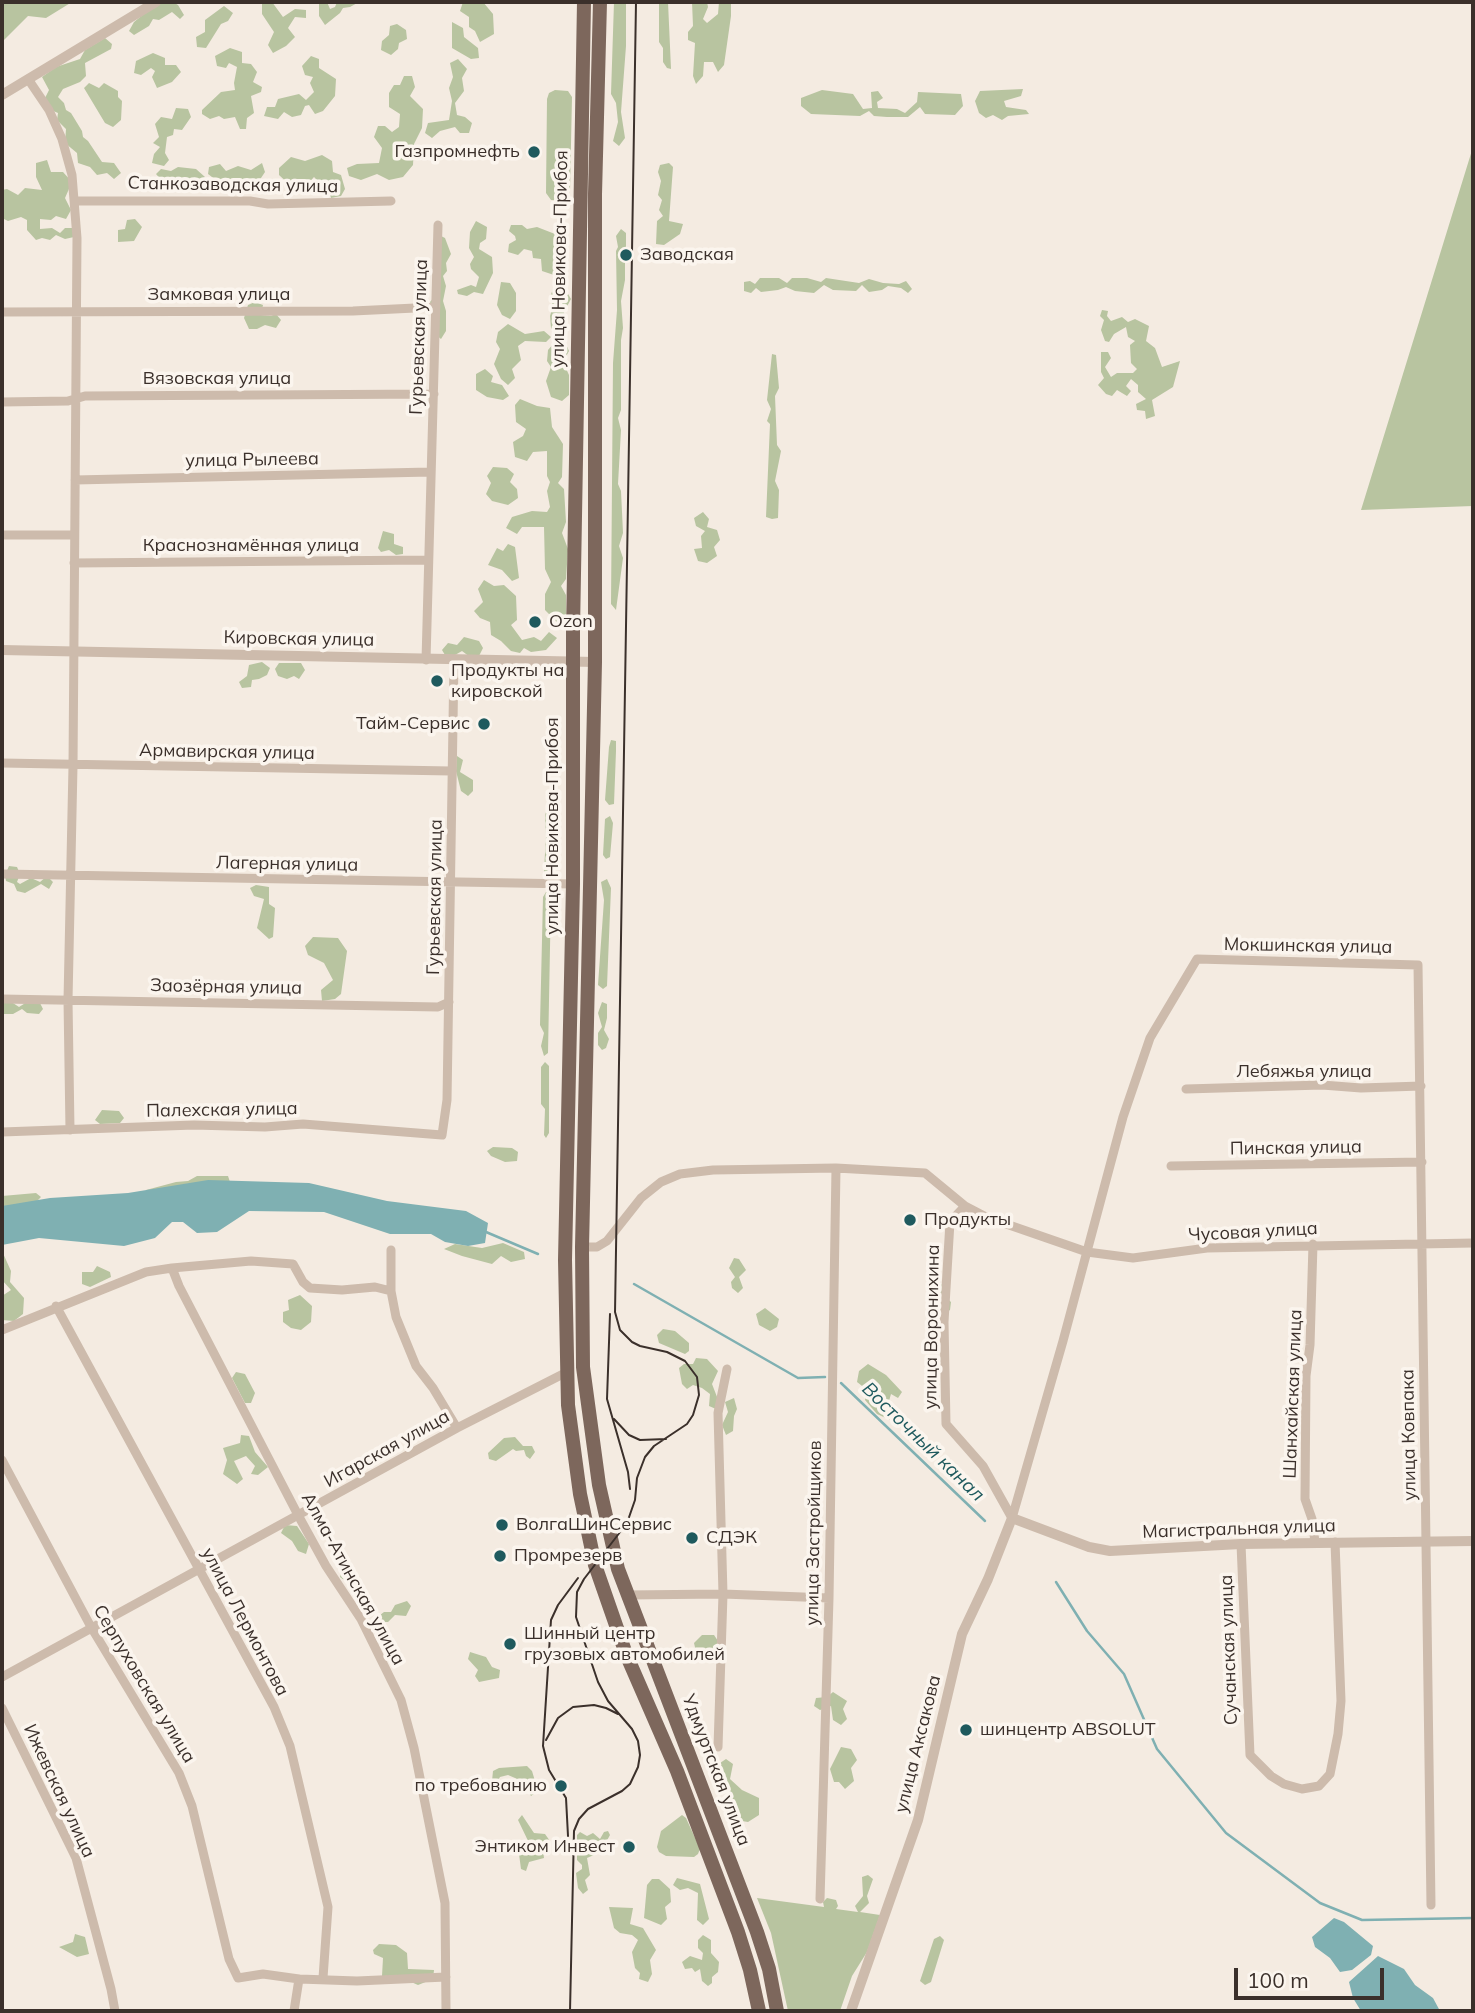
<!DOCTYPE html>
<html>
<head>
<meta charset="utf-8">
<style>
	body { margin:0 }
	#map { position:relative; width:1475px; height:2013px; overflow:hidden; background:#f4ebe1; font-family:Mulish,sans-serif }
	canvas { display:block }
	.frame { position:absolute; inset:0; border:4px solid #3b302b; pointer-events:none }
	.scale { position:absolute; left:1234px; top:1968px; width:150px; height:32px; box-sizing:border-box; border:4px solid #3b302b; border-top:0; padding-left:9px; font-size:21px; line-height:24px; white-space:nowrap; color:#3b302b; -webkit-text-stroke:5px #fbf5ee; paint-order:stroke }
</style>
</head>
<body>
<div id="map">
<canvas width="1475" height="2013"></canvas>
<div class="frame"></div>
<div class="scale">100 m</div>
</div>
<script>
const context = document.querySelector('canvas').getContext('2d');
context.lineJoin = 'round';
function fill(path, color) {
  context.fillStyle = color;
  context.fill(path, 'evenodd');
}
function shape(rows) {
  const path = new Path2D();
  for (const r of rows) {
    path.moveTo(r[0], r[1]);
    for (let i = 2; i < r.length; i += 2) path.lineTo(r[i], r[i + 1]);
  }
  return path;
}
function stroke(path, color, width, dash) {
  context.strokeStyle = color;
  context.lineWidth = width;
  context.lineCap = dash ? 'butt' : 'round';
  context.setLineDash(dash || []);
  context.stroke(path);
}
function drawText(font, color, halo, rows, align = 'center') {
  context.font = font + ' Mulish,sans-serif';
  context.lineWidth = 7;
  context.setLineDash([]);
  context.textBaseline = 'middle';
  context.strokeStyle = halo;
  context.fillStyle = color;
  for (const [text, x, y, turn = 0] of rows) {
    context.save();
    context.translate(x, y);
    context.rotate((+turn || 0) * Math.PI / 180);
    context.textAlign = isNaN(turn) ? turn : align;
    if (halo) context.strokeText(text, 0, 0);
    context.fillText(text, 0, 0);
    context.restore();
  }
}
fill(shape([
	[2,2,72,2,46,18,28,16,2,42],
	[164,2,173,2,178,5,184,15,180,19,172,12,159,20,153,19,149,26,134,35,129,31,134,22,155,5],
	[256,2,272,2,283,17,295,9,306,10,306,18,295,17,288,28,295,37,286,46,273,53,268,45,274,32,262,14,262,4],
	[319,2,327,2,330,9,335,7,337,2,359,2,350,7,343,8,340,13,325,25,319,16],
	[463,2,483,2,493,14,494,34,480,42,475,31,469,27,469,17,460,11],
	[614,2,626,2,626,46,621,112,625,138,619,146,613,141,618,122,616,103,611,94],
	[659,2,668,2,671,69,667,68,663,62,663,48,659,42],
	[692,2,707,2,708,7,703,19,707,23,718,14,719,2,731,2,731,16,724,65,718,72,713,62,704,62,703,76,696,84,693,76,695,43,688,40,688,32,693,26],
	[224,6,233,13,228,21,221,24,206,48,197,47,196,37,205,32,205,20],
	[452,22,463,28,464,37,478,48,479,58,471,59,452,48],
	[397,24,406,30,407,39,399,43,398,49,391,55,381,50,382,41,389,35,390,26],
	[105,38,112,44,111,49,85,63,86,76,80,82,63,89,58,97,64,103,66,110,71,113,82,131,83,137,88,141,102,162,114,163,121,173,114,179,107,173,97,175,90,167,78,163,77,153,65,143,66,129,57,120,58,113,51,110,44,100,49,90,42,77,56,67,80,59,85,50],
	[230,48,242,52,242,63,251,64,257,72,253,82,262,87,261,92,251,96,254,113,247,118,246,129,240,129,235,117,224,119,219,116,210,119,202,114,202,110,221,92,235,90,234,83,237,67,229,63,226,68,217,66,215,56],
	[153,53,165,58,165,65,176,65,181,72,172,82,157,88,152,77,155,71,151,68,141,75,134,73,136,61],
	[311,56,319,59,319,68,336,79,335,96,323,111,315,114,309,105,305,106,301,115,292,117,284,112,278,119,264,116,267,107,275,107,278,99,299,94,306,100,314,92,310,83,313,77,305,75,302,66],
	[458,59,467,69,462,78,464,91,455,103,457,115,465,117,472,123,469,133,460,133,455,127,440,131,432,138,425,133,428,123,449,120,452,101,449,88,453,77,450,63],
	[404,76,412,76,415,87,410,96,423,109,422,128,414,144,413,165,403,177,389,180,377,174,361,180,349,176,347,168,357,164,379,163,382,148,374,137,378,126,385,126,392,132,399,127,400,114,389,107,389,93,394,85,400,85],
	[89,83,99,88,104,83,118,91,118,97,122,101,121,120,113,127,105,123,84,88],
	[1023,89,1021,96,1004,101,1006,107,1026,110,1029,114,1008,116,1002,120,993,115,986,118,979,113,975,101,980,91],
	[555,90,568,91,572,97,570,191,566,199,562,201,551,200,546,193,547,99,549,93],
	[822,90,853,94,863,109,872,108,871,92,878,91,883,98,877,102,878,108,897,109,905,113,917,102,918,92,961,94,963,106,955,115,925,114,920,107,908,117,887,117,874,116,869,111,860,116,811,114,801,106,801,98],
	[176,108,188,109,191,117,182,130,174,129,173,135,167,137,165,153,169,160,164,166,152,163,154,154,160,147,153,143,159,137,155,124,161,117,172,119],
	[1473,147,1473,506,1361,510],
	[322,155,332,161,333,172,341,175,345,189,341,196,331,198,328,185,321,184,314,177,306,186,291,186,279,175,279,168,291,157,305,161],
	[47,160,51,172,63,172,72,182,65,198,71,210,66,219,56,216,51,220,40,219,40,229,52,228,60,233,65,228,72,228,74,237,65,239,56,235,50,240,42,238,36,240,27,230,27,220,21,217,8,221,2,218,2,190,7,189,18,195,25,188,42,190,36,177,36,163],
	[262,163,265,172,259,181,250,180,237,182,228,178,220,183,208,174,209,167,220,164,226,171,238,166,251,170],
	[669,163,673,167,669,221,683,224,680,234,664,245,656,244,657,221,663,216,659,210,662,200,658,195,661,181,658,172,660,165],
	[178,167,196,169,205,177,201,181,180,183,172,179,163,182,156,174,161,169,171,171],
	[135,219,142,227,134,241,118,242,118,230,125,229,127,220],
	[476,221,487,227,486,239,480,243,479,249,492,257,493,273,483,294,474,292,467,296,458,294,457,290,471,285,476,287,479,277,471,269,470,264,474,257,469,248,470,232],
	[511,225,522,225,527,229,537,227,555,234,556,256,566,264,565,272,557,276,542,271,541,259,533,258,532,251,524,249,518,255,508,252,509,244,516,240,515,236,509,231],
	[621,229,626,233,626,250,622,256,625,262,625,280,621,301,623,328,621,340,621,410,618,418,621,430,618,484,621,491,623,533,619,546,623,558,616,610,611,604,613,363,617,310,616,251,618,247,616,236],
	[441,236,445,238,451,254,446,263,447,271,443,276,446,286,443,301,446,311,446,331,441,339,436,335,435,316,430,302,437,294],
	[760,278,779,278,787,283,792,278,807,278,821,282,826,278,859,283,869,279,883,283,899,284,906,281,912,289,908,293,901,288,888,286,882,290,869,292,862,285,856,291,833,290,824,285,814,293,795,291,786,287,778,290,761,292,756,288,751,293,744,291,744,282,750,281,755,284],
	[501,282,510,283,516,293,516,311,510,319,502,315,497,305],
	[564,287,571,299,564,312,566,321,563,329,556,333,551,328,550,316,553,306,550,297,553,289],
	[255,302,263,305,261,315,271,316,276,314,281,320,276,328,265,325,257,329,249,329,244,318,248,305],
	[1102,310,1108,311,1107,316,1111,321,1122,317,1128,322,1135,319,1149,326,1146,341,1155,348,1162,367,1180,361,1173,387,1152,400,1155,416,1146,419,1145,411,1137,410,1136,404,1146,399,1138,392,1138,385,1131,379,1126,386,1131,391,1127,396,1117,390,1112,396,1106,394,1098,385,1104,378,1101,372,1101,352,1108,352,1111,358,1105,367,1111,377,1117,373,1133,373,1137,369,1131,363,1130,345,1135,341,1128,337,1126,327,1114,334,1109,342,1105,341,1101,330,1104,320,1100,316],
	[508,324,525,334,544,331,551,337,546,342,525,341,518,346,521,360,512,369,515,378,508,385,501,379,494,364,500,349,496,342,498,332],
	[564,340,569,351,563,362,569,375,569,395,562,401,551,397,546,381,551,367,547,361,548,350,554,343],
	[772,354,776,355,779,388,775,396,777,445,781,451,775,481,779,490,778,518,772,519,766,517,770,424,767,421,771,409,767,400],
	[485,369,493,376,491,382,502,385,509,396,503,400,487,397,476,390,476,374],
	[520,399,537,406,550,408,552,427,563,444,562,477,558,483,564,489,566,522,562,533,568,549,566,579,561,586,566,595,566,614,558,623,545,610,545,594,551,582,545,569,544,527,522,527,517,534,506,528,512,517,532,511,547,512,550,507,547,491,550,482,547,476,547,451,533,452,527,461,515,457,513,442,523,436,526,429,516,422,515,405],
	[493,467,507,468,514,474,510,482,517,489,518,498,508,505,492,501,486,494,491,483,487,476],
	[703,512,709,519,707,527,717,530,720,540,714,547,717,556,707,563,698,561,694,549,702,548,701,536,705,531,696,526,694,518],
	[383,531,394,534,394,544,403,547,403,554,396,555,389,550,381,552,378,548],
	[508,544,515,547,519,578,512,581,502,570,488,565,497,548,503,551],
	[484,580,494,586,504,585,516,596,517,620,511,625,522,640,534,637,541,641,549,632,557,638,546,650,531,652,524,648,520,653,511,651,501,641,491,635,490,622,480,618,474,611,483,602,478,589],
	[464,637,479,641,483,648,479,656,470,657,462,651,455,655,445,655,442,650,448,643,457,645],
	[262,662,270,668,267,675,259,679,252,680,251,687,242,688,239,682,247,676,249,665],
	[279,663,301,663,305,670,299,679,294,676,287,679,278,676,275,669],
	[611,740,616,741,616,751,614,804,609,805,605,800,609,747],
	[457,756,463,760,460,772,473,780,473,791,468,796,461,791,456,771],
	[551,803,553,813,550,829,553,838,549,853,551,857,552,876,549,880,545,877,544,870,546,837,545,816,548,804],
	[610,816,613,823,610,857,606,859,603,855,605,819],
	[9,866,17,867,20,874,17,882,20,884,31,878,40,882,47,876,53,882,49,889,41,884,25,893,17,891,14,884,6,881,5,875],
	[607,879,611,888,607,986,603,989,598,985,604,900,601,882],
	[256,885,269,887,269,904,275,908,273,937,269,939,257,928,264,899,254,896,250,888],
	[546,892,551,895,548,1053,544,1056,541,1046,544,1033,540,1025,543,897],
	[313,937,338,938,347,951,341,994,335,999,322,1001,321,990,333,980,324,963,308,955,305,946],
	[2,1002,13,1003,19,1007,27,1002,40,1003,43,1009,39,1014,27,1013,22,1009,13,1014,4,1014],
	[602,1002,607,1004,607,1018,604,1030,609,1039,606,1048,602,1050,598,1045,598,1033,602,1027,598,1013],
	[545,1062,549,1066,549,1133,546,1138,544,1135,545,1109,541,1104,541,1067],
	[102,1110,119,1111,124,1118,120,1123,100,1124,95,1120],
	[493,1147,512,1148,518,1152,517,1161,505,1162,491,1156,487,1151],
	[197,1176,228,1176,230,1182,149,1195,146,1190,176,1182,188,1181],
	[36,1193,41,1197,35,1203,2,1209,2,1196],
	[503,1243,524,1252,525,1259,511,1262,501,1256,492,1264,462,1256,444,1249,455,1244,482,1248],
	[2,1251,11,1271,10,1282,24,1298,23,1314,14,1321,2,1320,2,1296,11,1290,2,1280],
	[734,1258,739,1259,746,1270,739,1277,743,1288,738,1293,732,1288,731,1282,735,1277,729,1268],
	[97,1266,110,1272,111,1277,90,1287,82,1284,82,1272,93,1272],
	[938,1280,944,1287,943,1295,951,1302,950,1310,937,1319,942,1326,937,1331,932,1328,934,1316,928,1308,931,1286],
	[300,1295,312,1306,311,1322,301,1330,291,1328,283,1322,283,1312,289,1310,288,1300],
	[765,1308,779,1319,777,1327,770,1331,759,1325,756,1314],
	[663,1329,675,1331,689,1343,689,1351,685,1354,659,1343,657,1335],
	[696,1358,707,1359,718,1371,712,1384,719,1402,716,1409,709,1406,710,1394,702,1388,693,1385,687,1389,682,1384,679,1368,684,1364,693,1364],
	[868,1364,886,1375,902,1392,898,1398,891,1394,889,1401,883,1404,899,1412,900,1418,915,1426,915,1436,911,1437,900,1427,894,1426,890,1420,877,1414,865,1400,866,1389,857,1382,859,1371],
	[236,1372,245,1374,255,1393,251,1403,245,1403,232,1378],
	[734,1398,737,1409,734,1416,733,1431,726,1435,722,1425,728,1412,725,1402],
	[241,1435,249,1436,255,1452,268,1467,258,1475,251,1474,255,1466,246,1456,234,1461,243,1479,237,1484,223,1474,227,1460,223,1448,240,1443],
	[515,1437,523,1446,532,1446,535,1452,530,1459,526,1456,524,1450,516,1451,513,1449,496,1461,489,1459,488,1453,504,1438],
	[285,1525,297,1526,309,1544,306,1554,298,1551,292,1541,281,1533],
	[342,1570,349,1571,356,1579,354,1584,361,1589,362,1597,373,1601,369,1608,362,1606,351,1591,348,1583,340,1577],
	[407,1601,411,1606,406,1616,395,1615,388,1622,383,1622,380,1628,386,1639,381,1641,374,1629,375,1619,384,1612,391,1612,395,1605],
	[702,1635,714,1635,718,1641,716,1652,709,1658,697,1656,694,1643],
	[470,1652,486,1657,492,1667,500,1670,499,1678,479,1682,475,1676,478,1670,468,1659],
	[833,1692,847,1701,843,1709,847,1719,841,1725,833,1720,831,1706,820,1710,814,1706,816,1698,827,1697],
	[841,1747,851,1749,857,1760,851,1768,854,1781,845,1789,839,1782,834,1782,830,1769],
	[726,1759,733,1764,730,1779,742,1790,759,1798,759,1815,748,1822,736,1820,730,1813,732,1804,728,1800,728,1789,721,1778,724,1773,720,1763],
	[527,1766,532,1771,538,1791,531,1796,522,1781,508,1775,500,1777,497,1782,492,1781,493,1771,499,1768],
	[522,1815,534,1833,545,1834,550,1841,543,1850,544,1858,529,1862,526,1871,521,1869,519,1854,536,1851,531,1847,518,1820],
	[682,1815,686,1818,700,1849,698,1854,694,1857,666,1856,659,1852,657,1847,661,1831],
	[608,1831,610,1835,605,1844,596,1854,587,1858,590,1875,585,1880,588,1890,583,1894,578,1888,576,1873,582,1869,582,1865,577,1860,577,1835,580,1832,587,1836,593,1833,600,1839,604,1832],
	[868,1875,873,1879,867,1896,869,1903,860,1912,880,1915,867,1952,852,1976,840,2011,788,2011,771,1933,757,1898,824,1907,823,1902,827,1898,836,1900,838,1906,836,1909,858,1912,855,1906,863,1896,862,1877],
	[677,1878,700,1884,709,1919,703,1925,697,1920,698,1893,688,1888,680,1890,673,1885],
	[652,1879,659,1879,670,1889,671,1902,665,1907,667,1919,661,1925,644,1918,647,1885],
	[609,1907,633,1908,630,1924,643,1928,656,1950,650,1960,652,1974,648,1982,639,1979,640,1973,635,1968,632,1952,638,1940,632,1935,620,1933,614,1928],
	[75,1934,85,1937,89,1954,77,1957,59,1947,73,1942],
	[703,1935,711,1940,711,1953,719,1962,718,1972,712,1977,712,1983,708,1986,702,1981,700,1969,695,1972,692,1968,685,1969,682,1962,690,1956,702,1960,703,1953,698,1948,698,1940],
	[940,1936,944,1940,931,1982,925,1985,920,1981,934,1939],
	[379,1944,396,1945,407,1953,408,1969,434,1970,433,1979,418,1985,395,1975,386,1979,382,1976,383,1958,374,1954,373,1950]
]), '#b8c4a0');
fill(shape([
	[208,1180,309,1183,387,1201,466,1211,488,1223,485,1243,468,1246,445,1242,431,1234,390,1234,324,1212,249,1211,217,1232,197,1233,183,1222,172,1222,155,1238,124,1246,39,1238,2,1245,2,1206,50,1198,128,1193],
	[1334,1918,1344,1922,1373,1946,1371,1955,1352,1970,1340,1972,1330,1958,1315,1947,1312,1937],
	[1378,1956,1404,1969,1415,1985,1433,1998,1440,2011,1361,2011,1353,1998,1349,1982]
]), '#7fb0b2');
stroke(shape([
	[486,1232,538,1254],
	[634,1284,798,1378,825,1377],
	[841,1383,985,1521],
	[1056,1582,1087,1631,1124,1674,1157,1749,1226,1833,1320,1903,1362,1920,1473,1918]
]), '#7fb0b2', 2.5);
stroke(shape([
	[28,79,49,110,62,139,72,175,77,238,73,766,68,1000,70,1130],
	[76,201,250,201,268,204,391,201],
	[2,312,353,311,436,307],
	[2,402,68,401,85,396,434,394],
	[75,480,430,472],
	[2,535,74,535],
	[74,563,428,560],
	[426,660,438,225],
	[2,763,451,771],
	[2,874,573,884],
	[2,999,438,1007,449,1002],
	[1186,1089,1322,1085,1361,1088,1421,1086],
	[2,1132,194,1125,265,1127,303,1124,442,1135,447,1100,454,660],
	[1171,1166,1422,1162],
	[965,1206,950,1222,944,1322,946,1424,983,1466,1012,1518],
	[1313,1244,1310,1345,1306,1376,1305,1499,1312,1519,1315,1542],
	[582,1247,597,1247,607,1241,641,1198,661,1182,680,1174,713,1170,836,1168,925,1173,965,1206,986,1217,1087,1252,1133,1258,1207,1248,1473,1243],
	[391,1250,391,1291,396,1317,416,1366,433,1388,457,1428],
	[172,1268,179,1286,298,1515,326,1566,361,1619,401,1700,414,1748,445,1903,446,2011],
	[56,1306,274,1707,290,1746,328,1907,323,1978],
	[2,1330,146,1272,172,1268,251,1261,293,1264,303,1282,310,1288,342,1290,375,1287,391,1291],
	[2,1460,91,1627,179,1773,192,1806,229,1959,238,1978,263,1974,299,1979,357,1981,446,1977],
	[1012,1518,1063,1341,1123,1117,1150,1038,1197,959,1418,965,1431,1905],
	[1241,1544,1250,1755,1271,1776,1284,1784,1302,1789,1319,1786,1330,1774,1338,1734,1341,1701,1335,1542],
	[627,1595,723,1594,829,1598],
	[2,1677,457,1428,567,1372],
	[2,1708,76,1858,111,1989,115,2011],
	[718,1747,723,1594,718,1413,727,1369],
	[820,1899,829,1598,836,1168],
	[294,2011,299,1979]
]), '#cdbbac', 9);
stroke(shape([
	[2,95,156,2],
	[2,650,595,662],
	[851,2011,918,1820,962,1634,988,1579,1012,1518,1089,1547,1110,1551,1241,1544,1473,1541]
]), '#cdbbac', 10);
stroke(shape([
	[584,2,573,630,573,884,565,1260,568,1405,580,1494,595,1565,626,1654,677,1771,738,1932,750,1970,759,2011],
	[600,2,595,194,595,662,582,1247,583,1367,599,1485,618,1569,757,1932,769,1969,777,2011]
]), '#7d675c', 14);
stroke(shape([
	[610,1314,607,1399,628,1472,630,1489],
	[614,1419,629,1435,640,1440,666,1439],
	[546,1740,558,1718,573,1707,594,1705,606,1708,618,1714],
	[568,1836,566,1798,549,1770,543,1746,551,1620,558,1605,578,1578],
	[570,2011,574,1831,579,1819,588,1809,622,1791,630,1784,638,1767,640,1755,638,1741,632,1729,608,1701,598,1682,576,1617,577,1592,584,1579,627,1523,635,1500,637,1478,645,1457,654,1446,687,1424,693,1415,699,1395,697,1377,685,1361,667,1352,640,1346,632,1342,620,1330,615,1312,636,2]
]), '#3b302b', 2);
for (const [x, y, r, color] of [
	[534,152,7,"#1f5a5e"],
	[626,255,7,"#1f5a5e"],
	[535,622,7,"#1f5a5e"],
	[437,681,7,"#1f5a5e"],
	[484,724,7,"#1f5a5e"],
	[910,1220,7,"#1f5a5e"],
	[502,1525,7,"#1f5a5e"],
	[692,1538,7,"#1f5a5e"],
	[500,1556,7,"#1f5a5e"],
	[510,1644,7,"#1f5a5e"],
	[966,1730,7,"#1f5a5e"],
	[561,1786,7,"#1f5a5e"],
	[629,1847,7,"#1f5a5e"]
]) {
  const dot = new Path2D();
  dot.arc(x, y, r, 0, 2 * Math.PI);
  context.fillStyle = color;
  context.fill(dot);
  stroke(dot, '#fbf5ee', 2.5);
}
drawText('18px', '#3b302b', '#fbf5ee', [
	["Газпромнефть",520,152,"right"],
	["Заводская",640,255],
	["Ozon",549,622],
	["Продукты на",451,671],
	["кировской",451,692],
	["Тайм-Сервис",470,724,"right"],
	["Продукты",924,1220],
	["ВолгаШинСервис",516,1525],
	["СДЭК",706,1538],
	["Промрезерв",514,1556],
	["Шинный центр",524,1634],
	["грузовых автомобилей",524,1655],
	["шинцентр ABSOLUT",980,1730],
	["по требованию",547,1786,"right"],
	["Энтиком Инвест",615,1847,"right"]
], 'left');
drawText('18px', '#3b302b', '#fbf5ee', [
	["Станкозаводская улица",233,185,1],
	["улица Новикова-Прибоя",560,259,-89],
	["Замковая улица",219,295],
	["Гурьевская улица",419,337,-88],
	["Вязовская улица",217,379],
	["улица Рылеева",252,460,-1],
	["Краснознамённая улица",251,546],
	["Кировская улица",299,639,1],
	["Армавирская улица",227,752,1],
	["улица Новикова-Прибоя",553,826,-90],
	["Лагерная улица",287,864,1],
	["Гурьевская улица",435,897,-89],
	["Мокшинская улица",1308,946,1],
	["Заозёрная улица",226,987,1],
	["Лебяжья улица",1304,1072],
	["Палехская улица",222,1110,-1],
	["Пинская улица",1296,1148,-1],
	["Чусовая улица",1253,1232,-3],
	["улица Воронихина",932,1327,-89],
	["Шанхайская улица",1293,1394,-88],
	["улица Ковпака",1409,1435,-91],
	["Игарская улица",387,1449,-29],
	["Магистральная улица",1239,1529,-2],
	["улица Застройщиков",814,1533,-89],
	["Алма-Атинская улица",353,1579,61],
	["улица Лермонтова",245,1622,62],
	["Сучанская улица",1229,1650,-92],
	["Серпуховская улица",144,1684,59],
	["улица Аксакова",918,1744,-76],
	["Удмуртская улица",716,1770,69],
	["Ижевская улица",59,1791,65]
]);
drawText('italic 19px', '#1f5a5e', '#fbf5ee', [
	["Восточный канал",923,1442,44]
]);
</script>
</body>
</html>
